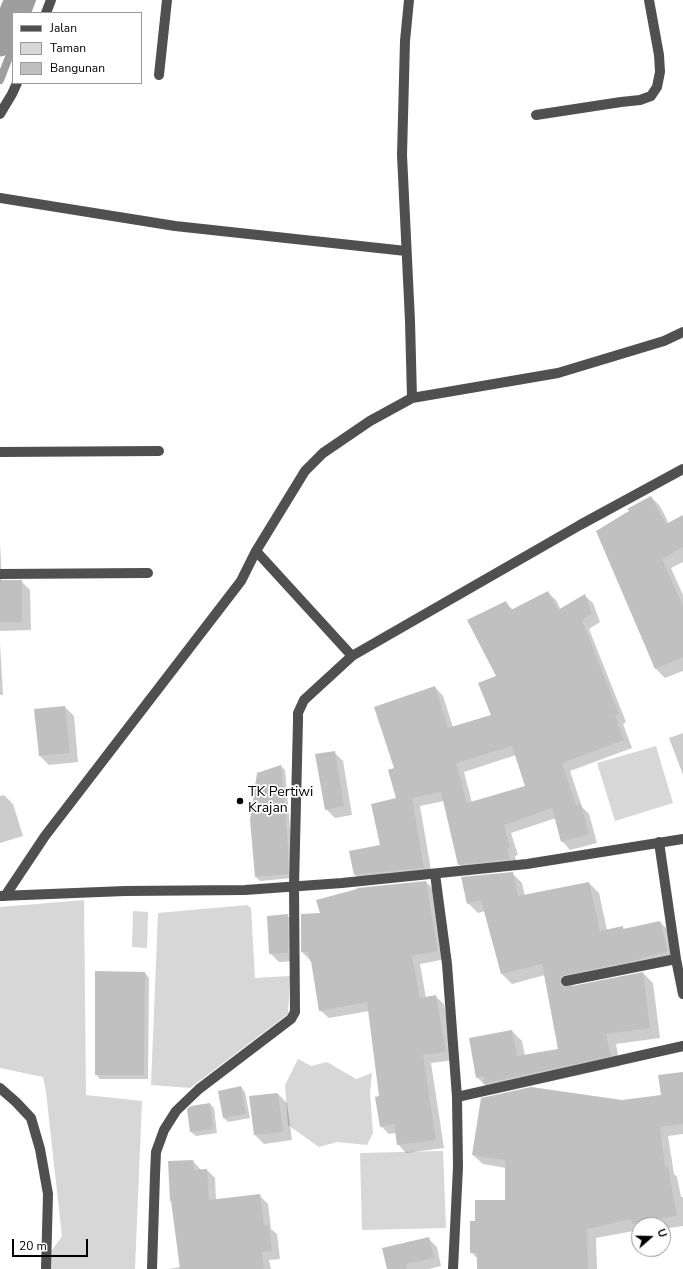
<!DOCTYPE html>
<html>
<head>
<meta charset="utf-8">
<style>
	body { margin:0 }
	#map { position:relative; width:683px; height:1269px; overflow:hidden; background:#fff; font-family:"Nunito Sans",sans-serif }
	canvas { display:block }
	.legend { position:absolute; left:12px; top:12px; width:130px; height:72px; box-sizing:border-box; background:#fff; border:1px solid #999; margin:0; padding:5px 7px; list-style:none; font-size:12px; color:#000 }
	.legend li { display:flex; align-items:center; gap:8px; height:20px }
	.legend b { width:20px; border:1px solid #999 }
	.north { position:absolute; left:631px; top:1217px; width:40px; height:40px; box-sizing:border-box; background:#fff; border:1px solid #999; border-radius:50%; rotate:70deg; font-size:11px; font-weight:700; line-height:16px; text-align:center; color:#000 }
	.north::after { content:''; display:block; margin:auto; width:14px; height:18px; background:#000; clip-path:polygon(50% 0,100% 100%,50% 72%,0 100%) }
	.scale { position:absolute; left:12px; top:1239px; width:76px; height:18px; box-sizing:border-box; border:2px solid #000; border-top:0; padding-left:5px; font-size:12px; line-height:14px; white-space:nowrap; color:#000; -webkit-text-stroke:3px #fff; paint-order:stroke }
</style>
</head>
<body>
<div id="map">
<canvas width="683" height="1269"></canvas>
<ul class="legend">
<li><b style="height:5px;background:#505050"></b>Jalan</li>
<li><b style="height:11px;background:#d7d7d7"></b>Taman</li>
<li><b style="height:11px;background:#c0c0c0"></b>Bangunan</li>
</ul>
<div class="north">U</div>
<div class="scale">20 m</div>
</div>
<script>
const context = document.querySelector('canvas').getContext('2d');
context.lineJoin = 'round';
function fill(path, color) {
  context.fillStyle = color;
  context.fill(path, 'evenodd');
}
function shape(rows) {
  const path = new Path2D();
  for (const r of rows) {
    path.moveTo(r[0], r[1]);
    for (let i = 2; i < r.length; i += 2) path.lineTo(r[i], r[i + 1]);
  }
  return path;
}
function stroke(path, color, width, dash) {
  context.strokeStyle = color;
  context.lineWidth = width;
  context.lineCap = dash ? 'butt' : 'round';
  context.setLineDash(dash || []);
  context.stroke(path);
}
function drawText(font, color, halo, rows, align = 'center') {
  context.font = font + ' "Nunito Sans",sans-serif';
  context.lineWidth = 3.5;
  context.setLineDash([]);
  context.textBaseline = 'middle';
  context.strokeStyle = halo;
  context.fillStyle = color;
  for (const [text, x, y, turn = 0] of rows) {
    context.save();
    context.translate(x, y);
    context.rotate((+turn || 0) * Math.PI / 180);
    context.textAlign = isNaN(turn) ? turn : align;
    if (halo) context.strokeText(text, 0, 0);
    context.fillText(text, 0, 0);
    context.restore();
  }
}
fill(shape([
	[656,746,673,803,615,821,597,763],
	[84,900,86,1095,142,1101,135,1269,44,1269,45,1260,62,1236,46,1092,43,1077,0,1068,0,907],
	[247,905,251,908,255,978,290,976,288,1014,190,1088,151,1085,158,913],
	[133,911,148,912,147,948,132,947],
	[298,1059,311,1066,327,1062,356,1079,372,1073,370,1093,373,1133,367,1145,337,1142,319,1147,288,1125,285,1085],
	[443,1151,446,1228,362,1230,360,1153]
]), '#d7d7d7');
fill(shape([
	[651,497,660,506,669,524,683,516,683,562,671,568,683,595,683,671,665,678,656,669,597,532,630,512],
	[0,542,2,581,21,581,30,590,31,630,0,631],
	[547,592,556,600,561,610,584,595,593,603,600,622,589,629,626,722,623,724,632,748,570,771,582,807,589,814,597,843,570,850,562,841,556,818,511,833,518,855,515,856,518,867,467,872,459,864,444,801,420,806,432,876,364,883,355,875,381,846,397,799,395,769,435,687,443,696,453,727,492,715,505,602,513,610],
	[516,755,526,787,472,803,464,772],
	[0,643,3,695,0,695],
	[65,707,74,716,78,762,49,765,40,756],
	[683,733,683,775,669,738],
	[334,752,343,761,352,815,335,818,326,809],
	[281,766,285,770,292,850,292,878,260,881,256,877],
	[4,795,13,804,23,836,0,843,0,796],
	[512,873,522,883,525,896,589,883,599,893,607,930,622,927,625,930,660,922,670,932,677,962,575,984,569,988,643,973,653,983,660,1038,616,1044,620,1066,494,1094,477,1077,512,1031,522,1041,525,1056,559,1049,545,975,512,984,502,974,485,911,478,913,468,903],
	[426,882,434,890,446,959,420,964,426,998,435,996,444,1004,454,1060,431,1063,444,1148,406,1153,398,1144,396,1133,389,1134,381,1126,381,1097,369,1011,329,1018,320,1010,312,962,302,952,321,914],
	[287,915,296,924,297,961,279,962,270,953],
	[96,972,145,973,149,978,148,1079,100,1079,96,1074],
	[683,1073,683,1134,668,1136,674,1174,677,1177,681,1197,683,1197,683,1226,663,1229,663,1225,639,1225,639,1230,596,1238,597,1269,478,1269,478,1259,471,1252,476,1222,506,1201,506,1168,483,1164,473,1155,622,1101,662,1096],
	[241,1087,245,1092,250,1118,228,1122,224,1118,219,1092],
	[278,1094,287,1103,292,1140,264,1144,255,1135],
	[210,1104,214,1108,217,1133,196,1136,191,1132],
	[193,1161,201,1170,207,1170,215,1178,216,1200,259,1195,268,1204,271,1229,277,1234,280,1259,269,1260,271,1269,169,1269,180,1267],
	[428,1238,437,1247,441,1266,429,1269,388,1269]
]), '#0003');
stroke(shape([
	[27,13,32,0],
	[0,80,13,47]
]), '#9e9e9e', 8);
stroke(shape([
	[0,43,18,0]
]), '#9e9e9e', 27);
fill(shape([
	[651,496,666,524,683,515,683,547,662,559,683,606,683,657,655,669,596,531,629,511,627,509],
	[0,580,22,580,22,622,0,622],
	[548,591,558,610,585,594,592,614,582,620,619,714,615,715,624,740,562,763,576,805,581,804,589,834,561,842,552,808,504,825,510,847,507,848,510,859,458,865,441,792,412,798,424,868,354,875,349,851,380,845,371,804,396,798,388,770,394,768,374,707,435,686,448,728,491,715,478,683,496,676,467,620,506,601,511,610],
	[512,746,525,786,467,803,456,763],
	[65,706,70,753,39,756,34,709],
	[335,751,344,806,325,810,315,754],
	[281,765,288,845,288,874,255,877,250,820,257,773],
	[513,872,518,896,589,882,600,931,623,926,623,929,660,921,668,952,641,958,642,959,565,975,561,976,560,979,561,986,567,987,643,972,650,1028,606,1034,611,1056,483,1084,485,1076,476,1078,469,1038,512,1030,517,1056,558,1049,542,964,501,974,481,900,467,904,461,877],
	[426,881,438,951,412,956,420,998,436,995,446,1052,423,1055,436,1140,397,1145,394,1124,380,1127,375,1097,379,1096,367,1002,319,1011,311,961,310,961,308,952,301,952,301,914,320,913,316,900,357,889,357,888],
	[288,914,288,953,269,954,267,916],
	[95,971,145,972,144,1075,95,1075],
	[683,1072,683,1124,660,1127,665,1167,668,1167,677,1216,632,1224,631,1219,587,1229,588,1269,477,1269,477,1253,470,1253,470,1221,475,1221,475,1200,505,1200,505,1160,472,1155,481,1098,531,1087,622,1100,661,1095,658,1075],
	[241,1086,246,1114,223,1118,218,1091],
	[278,1093,283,1132,254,1135,249,1096],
	[210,1103,213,1129,190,1132,187,1109,191,1106],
	[193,1160,194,1170,207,1169,209,1200,260,1194,264,1226,269,1225,272,1251,262,1252,264,1269,180,1269,171,1201,170,1201,168,1161],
	[429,1237,434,1258,406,1264,407,1269,387,1269,382,1248]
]), '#c0c0c0');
stroke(shape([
	[409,0,405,41,402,155,410,321,412,398],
	[46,13,51,0],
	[159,75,167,0],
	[0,114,12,94,17,83],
	[536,115,621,102,640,100,651,96,657,87,660,72,659,55,649,0],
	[0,198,175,226,406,251],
	[0,452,159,451],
	[256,551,352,656],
	[0,574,148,573],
	[659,842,676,959,683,994],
	[435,874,447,964,457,1097,458,1167,453,1269],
	[0,896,125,891,245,890,342,883,527,864,683,839],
	[5,896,45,836,241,581,256,551,305,471,323,453,370,421,412,398,558,373,664,341,683,332],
	[566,981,676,959],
	[0,1088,16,1102,31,1118,40,1149,48,1194,46,1269],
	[457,1097,683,1046],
	[152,1269,155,1175,156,1152,164,1130,176,1111,199,1089,291,1019,295,1012,294,886,298,720,298,713,304,700,352,656,580,525,683,469]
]), '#505050', 10);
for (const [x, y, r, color] of [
	[240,801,4,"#000"]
]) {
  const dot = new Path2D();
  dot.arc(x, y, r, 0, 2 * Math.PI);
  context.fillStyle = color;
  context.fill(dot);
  stroke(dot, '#fff', 1.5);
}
drawText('14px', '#000', '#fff', [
	["TK Pertiwi",248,793],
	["Krajan",248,809]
], 'left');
</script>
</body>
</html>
